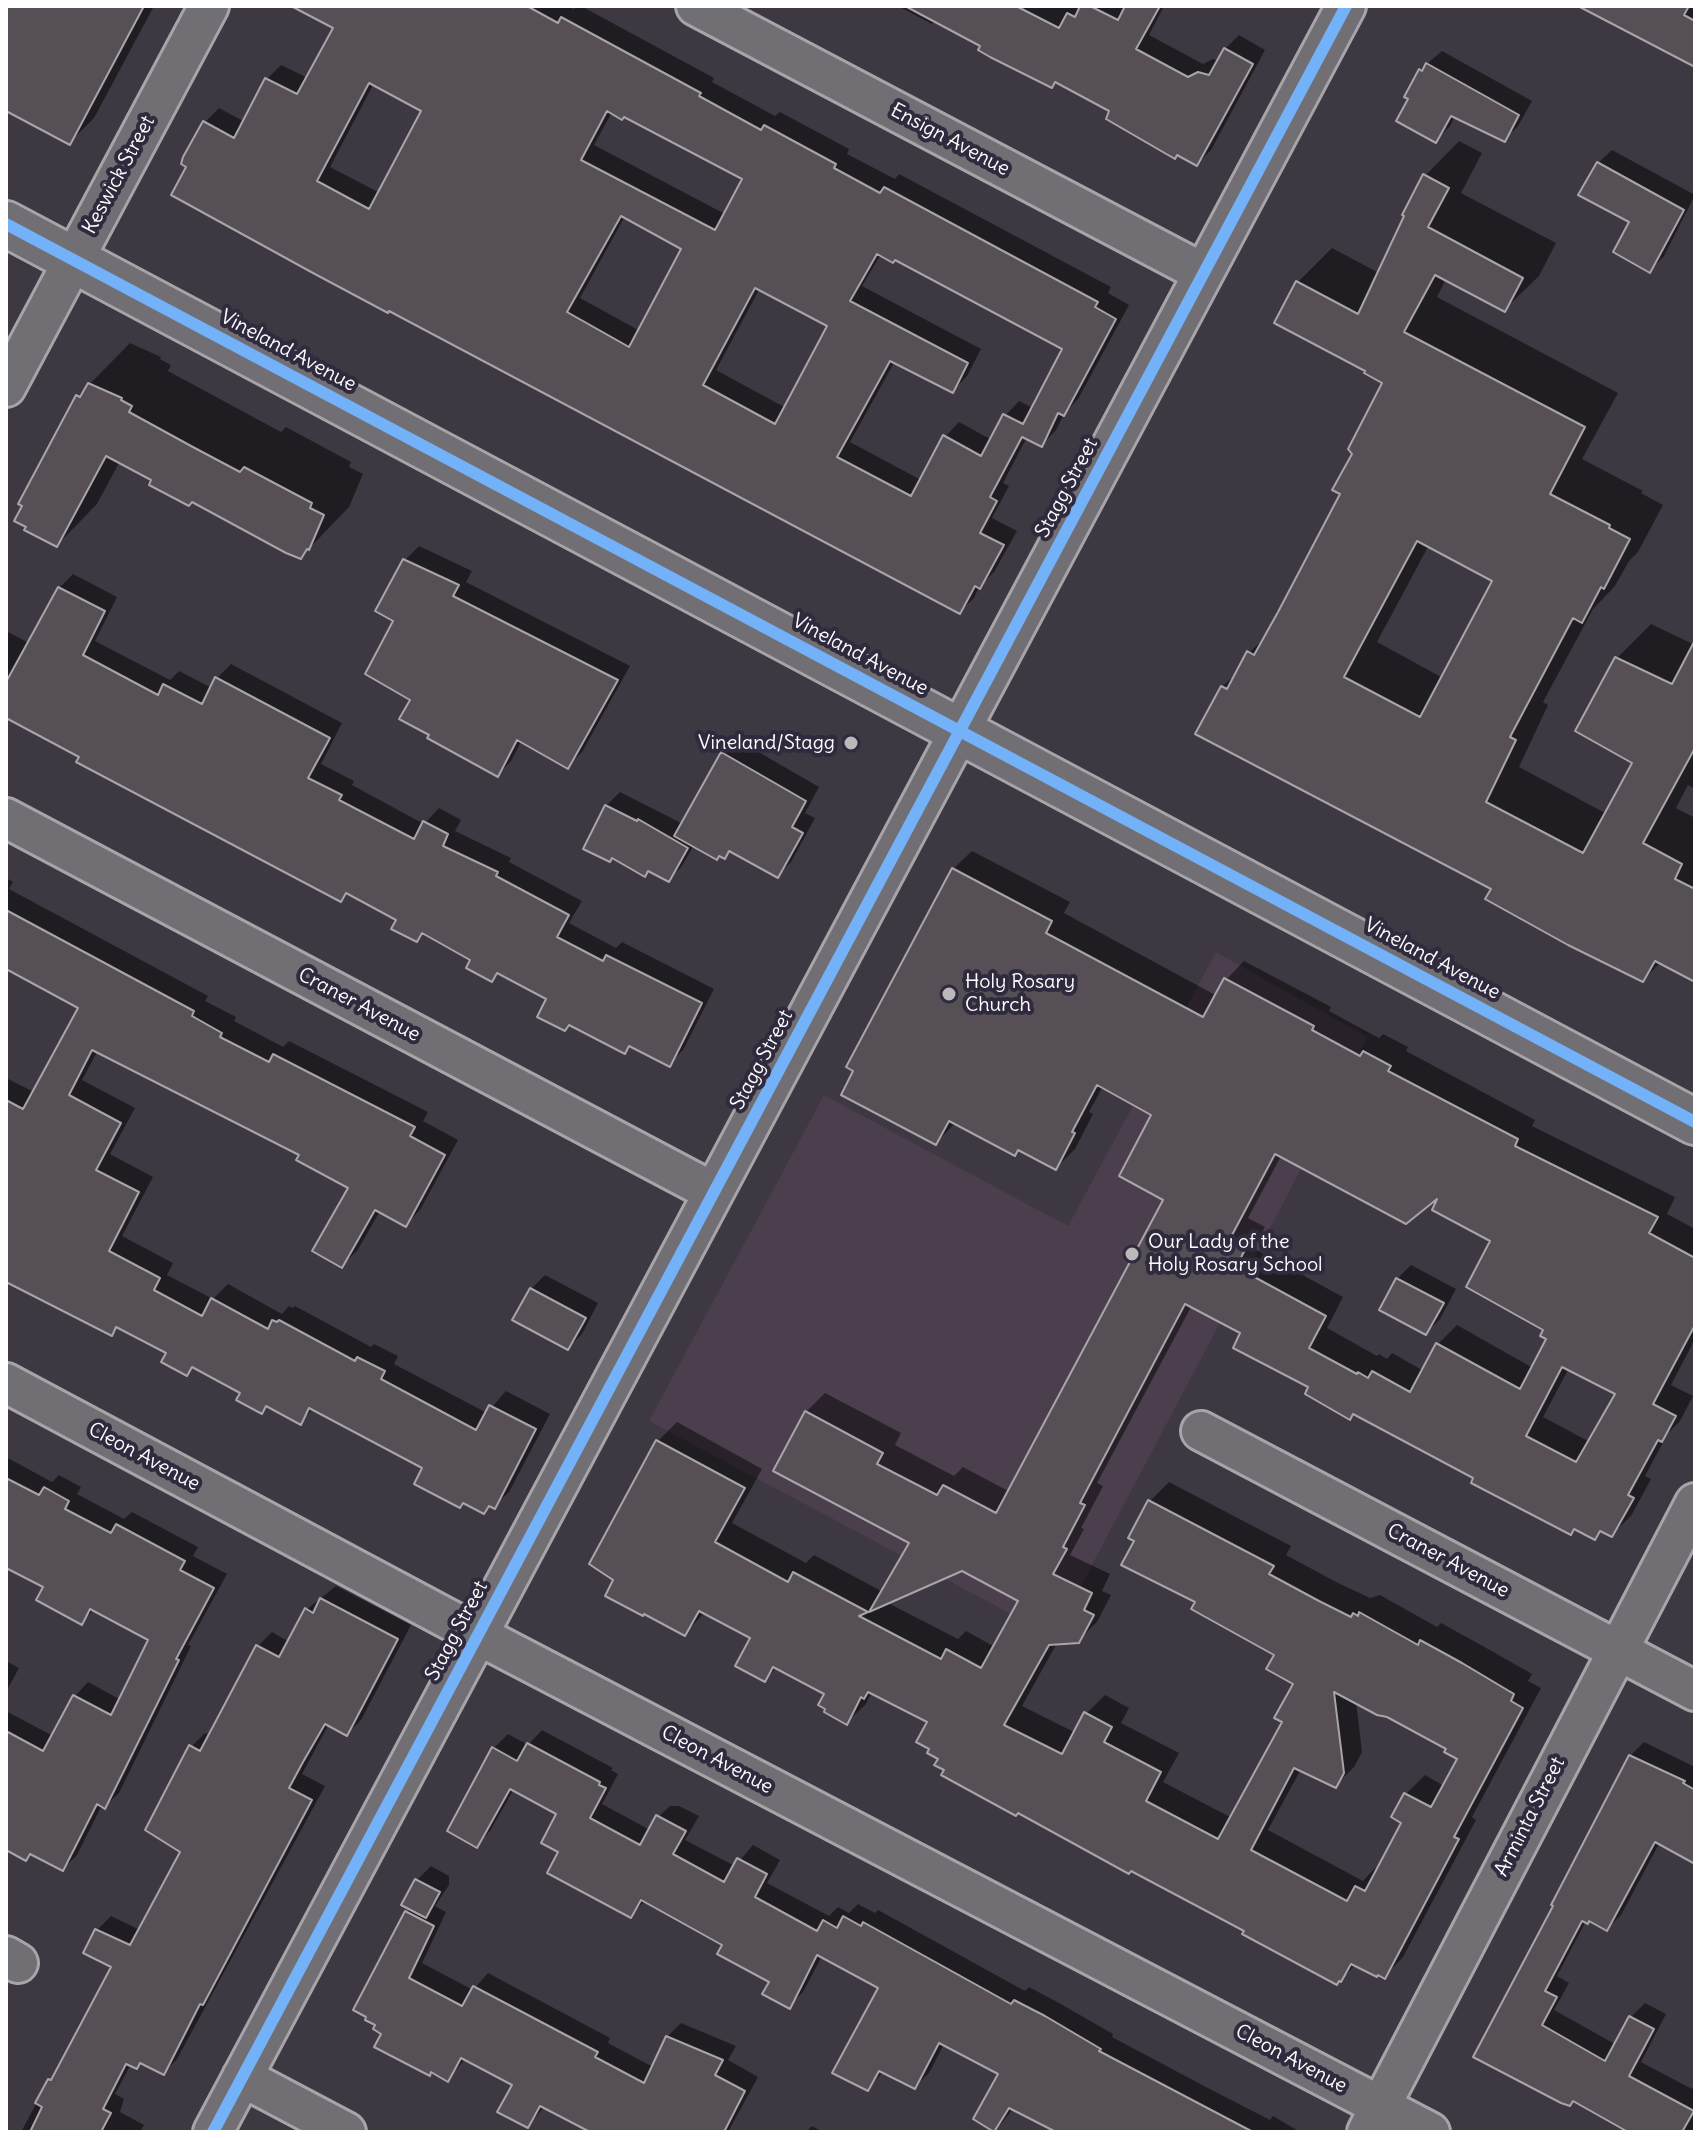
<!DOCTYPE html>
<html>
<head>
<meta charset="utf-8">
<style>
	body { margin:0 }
	#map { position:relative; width:1701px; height:2138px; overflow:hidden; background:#3d3841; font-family:Delius,sans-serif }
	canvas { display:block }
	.frame { position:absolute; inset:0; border:8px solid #fff; pointer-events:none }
</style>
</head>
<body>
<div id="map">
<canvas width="1701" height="2138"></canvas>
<div class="frame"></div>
</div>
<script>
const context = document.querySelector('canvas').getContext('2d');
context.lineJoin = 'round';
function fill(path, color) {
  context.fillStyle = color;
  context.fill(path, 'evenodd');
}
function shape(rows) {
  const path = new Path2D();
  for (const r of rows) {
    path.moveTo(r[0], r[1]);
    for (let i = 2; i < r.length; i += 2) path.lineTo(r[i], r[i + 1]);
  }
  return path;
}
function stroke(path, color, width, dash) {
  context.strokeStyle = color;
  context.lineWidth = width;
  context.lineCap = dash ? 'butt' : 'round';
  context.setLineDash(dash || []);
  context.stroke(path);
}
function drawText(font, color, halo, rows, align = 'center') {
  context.font = font + ' Delius,sans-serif';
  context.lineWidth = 8;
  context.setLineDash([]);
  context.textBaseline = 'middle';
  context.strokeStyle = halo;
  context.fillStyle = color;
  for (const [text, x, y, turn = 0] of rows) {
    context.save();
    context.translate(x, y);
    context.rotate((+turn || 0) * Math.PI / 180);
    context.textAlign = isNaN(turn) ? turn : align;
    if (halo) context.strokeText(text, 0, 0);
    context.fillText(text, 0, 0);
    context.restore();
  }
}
fill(shape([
	[1216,952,1367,1037,1287,1196,1054,1637,649,1421,824,1095,1068,1226]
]), '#4b3e4d');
fill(shape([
	[6,6,154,6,94,118,69,143,6,109],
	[296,6,568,6,573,9,581,6,714,78,712,82,775,116,780,112,849,149,847,154,895,179,899,174,1111,287,1108,293,1129,305,1078,399,1064,414,1056,430,1042,445,1027,437,1003,483,1009,486,992,518,1017,531,994,572,979,587,974,598,959,612,189,166,205,122,219,108,245,122,267,79,281,65,308,78,335,27],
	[374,83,424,110,380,193,330,167],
	[612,112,625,115,745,178,725,214,594,145],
	[625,216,684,248,640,331,580,298],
	[881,254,895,258,1065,349,1033,408,1019,401,1005,416,992,440,959,422,945,437,921,480,850,442,895,361,953,391,967,376,981,349,862,286],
	[760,288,830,325,786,408,716,370],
	[898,6,1164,6,1149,35,1203,64,1213,59,1219,61,1225,49,1239,35,1265,50,1211,150,1197,164,1112,111,1056,81,1051,86,936,20,932,24],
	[1583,6,1695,6,1695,67,1582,8],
	[1442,51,1532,101,1518,126,1504,140,1455,116,1450,126,1436,140,1411,98,1420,70],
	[1459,141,1482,153,1461,193,1556,243,1539,276,1504,310,1446,279,1437,297,1618,393,1582,459,1643,491,1641,493,1663,505,1638,552,1629,561,1615,586,1593,609,1543,702,1548,705,1519,767,1607,814,1634,763,1617,658,1651,624,1695,645,1695,789,1688,785,1676,808,1695,818,1695,980,1661,962,1643,980,1493,889,1222,687,1240,670,1249,653,1269,633,1342,493,1354,453,1385,382,1298,282,1332,248,1379,273,1425,176],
	[1429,545,1495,580,1443,678,1377,642],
	[1612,150,1695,195,1664,256,1650,270,1632,222,1598,163],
	[130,343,161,357,160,359,171,365,168,371,281,432,286,427,351,462,349,467,363,474,349,507,301,557,120,461,97,504,57,545,78,396],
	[419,546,472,571,466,582,630,666,582,752,568,766,522,740,511,761,498,775,412,700,395,620,405,560],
	[73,574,117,597,95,641,170,680,179,671,212,688,217,678,231,664,342,723,321,764,354,781,352,785,424,824,439,808,461,820,455,831,511,858,509,862,582,901,569,923,616,948,622,942,714,989,683,1050,669,1064,631,1045,625,1051,549,998,499,972,492,979,473,959,424,932,417,940,398,919,348,892,341,899,10,718,6,722,6,631,29,643,59,588],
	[736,739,819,787,805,813,815,818,791,862,777,876,731,850,724,856,694,845,682,866,668,880,650,869,644,875,606,806,620,792,683,824,723,753],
	[972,851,1070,902,1064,913,1217,996,1226,980,1244,961,1331,1007,1329,1011,1379,1038,1383,1034,1408,1047,1406,1051,1535,1120,1532,1126,1675,1197,1667,1214,1695,1229,1695,1339,1671,1385,1693,1396,1680,1421,1668,1433,1645,1476,1651,1479,1631,1516,1612,1534,1602,1529,1595,1537,1476,1478,1311,1387,1243,1333,1192,1305,1097,1483,1103,1486,1081,1528,1084,1529,1070,1555,1110,1574,1102,1591,1111,1595,1097,1622,1078,1641,1057,1643,1022,1706,1076,1733,1086,1714,1105,1695,1129,1708,1121,1723,1179,1753,1163,1782,1232,1818,1285,1722,1296,1683,1277,1654,1197,1602,1131,1538,1150,1501,1169,1482,1291,1546,1286,1555,1338,1583,1370,1598,1380,1595,1437,1627,1441,1623,1481,1645,1532,1674,1528,1681,1541,1688,1472,1817,1476,1820,1403,1957,1385,1976,1356,1964,1341,1980,946,1769,929,1721,872,1691,866,1704,847,1722,827,1693,777,1667,765,1680,753,1638,705,1612,685,1634,592,1563,658,1441,677,1422,762,1469,732,1523,806,1563,814,1555,883,1592,911,1542,806,1412,825,1393,901,1433,895,1445,954,1476,963,1467,1010,1492,1166,1199,1154,1114,1103,1086,1089,1112,1093,1114,1075,1149,1056,1168,1019,1148,956,1122,936,1143,953,869],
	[1281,1156,1444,1192,1493,1240,1546,1330,1549,1338,1533,1368,1457,1325,1438,1344,1424,1371,1392,1353,1387,1359,1379,1354,1377,1356,1327,1328,1343,1297,1253,1248,1265,1227,1248,1218],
	[1569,1368,1618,1393,1590,1442,1543,1417],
	[962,1569,1021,1600,995,1647,966,1631,958,1639,886,1602],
	[1356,1701,1388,1715,1449,1748,1460,1758,1444,1786,1425,1775,1406,1794,1393,1817,1403,1822,1378,1870,1375,1868,1363,1881,1268,1830,1301,1769,1335,1786,1354,1767,1362,1752],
	[6,878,13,882,9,889,208,996,205,1001,236,1017,234,1021,283,1047,289,1041,428,1112,423,1121,458,1140,420,1210,405,1225,380,1211,357,1251,342,1265,350,1187,302,1154,98,1050,82,1080,135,1108,110,1154,153,1177,122,1236,173,1263,167,1275,213,1299,228,1284,282,1314,289,1306,293,1308,295,1306,371,1347,374,1344,398,1356,394,1364,487,1413,506,1391,550,1414,509,1492,494,1506,491,1505,484,1511,425,1467,314,1408,300,1422,268,1405,262,1412,243,1392,194,1366,187,1373,169,1352,119,1326,111,1333,6,1277,6,1078,34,1092,80,1007,6,970],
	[1411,1265,1456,1289,1440,1319,1426,1333,1397,1279],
	[545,1275,598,1303,582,1334,568,1348,531,1289],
	[6,1457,52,1482,59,1475,81,1487,77,1494,124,1519,132,1512,198,1547,193,1556,227,1574,188,1645,191,1646,119,1793,105,1806,102,1805,77,1855,63,1869,32,1852,26,1858,6,1848,6,1711,53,1736,75,1696,88,1682,121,1700,151,1639,95,1609,81,1622,45,1586,6,1565],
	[336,1586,411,1625,361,1720,347,1734,329,1724,317,1746,302,1774,325,1786,177,2059,164,2073,142,2062,137,2067,131,2064,115,2094,124,2099,120,2112,144,2125,140,2132,21,2132,49,2080,57,2072,113,1967,97,1930,111,1916,140,1930,182,1851,191,1747,205,1733,210,1736,258,1646,272,1632,289,1642,306,1610],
	[6,1661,19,1668,6,1692],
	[542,1730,613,1768,611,1770,618,1774,602,1804,650,1830,655,1820,670,1806,679,1806,699,1816,685,1840,735,1866,753,1845,780,1860,767,1883,829,1916,838,1907,849,1913,858,1904,875,1913,878,1910,1025,1991,1029,1987,1059,2003,1113,2034,1112,2037,1204,2086,1270,2120,1273,2116,1300,2132,1061,2132,1014,2108,996,2130,976,2119,1000,2074,944,2044,929,2073,915,2087,884,2071,867,2089,881,1987,822,1956,803,1992,789,2006,771,1981,725,1944,646,1900,630,1916,561,1851,559,1813,514,1789,490,1831,476,1845,494,1748,508,1734,528,1745],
	[1644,1742,1695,1767,1695,1862,1660,1842,1621,1915,1607,1929,1590,1919,1586,1921,1557,1976,1569,1983,1554,2010,1615,2044,1631,2017,1645,2003,1666,2014,1641,2062,1692,2089,1695,2083,1695,2132,1628,2132,1574,2100,1476,2056,1630,1756],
	[431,1866,449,1876,449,1885,435,1906,446,1912,422,1963,473,1990,488,1973,610,2038,608,2043,653,2067,667,2037,681,2023,736,2046,728,2060,758,2077,728,2132,593,2132,545,2106,528,2126,514,2084,466,2058,448,2079,384,2033,407,1912,411,1908,417,1880],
	[812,2126,823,2132,806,2132]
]), '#0007');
const building = shape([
	[6,6,144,6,70,145,6,111,6,6],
	[291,6,527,6,558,23,561,17,701,93,699,96,761,130,764,125,836,164,834,168,880,193,884,187,1098,302,1095,307,1116,319,1064,416,1058,413,1042,447,1022,437,990,497,997,501,980,533,1004,545,980,589,975,586,960,614,389,311,388,313,313,273,171,195,186,167,181,164,183,157,203,121,234,138,265,78,297,94,333,28,291,6],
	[369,83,421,111,369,209,317,181,369,83],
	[607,111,622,120,624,117,742,179,715,230,581,160,607,111],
	[621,216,681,249,629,347,567,312,621,216],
	[877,254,893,263,895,260,1062,349,1023,424,1003,414,981,456,943,435,911,496,837,457,890,361,953,393,968,363,850,301,877,254],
	[755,288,827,326,775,424,703,385,755,288],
	[905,6,1016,6,1059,28,1067,13,1075,17,1080,6,1090,6,1118,20,1125,6,1160,6,1136,49,1188,77,1198,72,1209,75,1224,48,1253,64,1197,166,1177,155,1175,159,1106,119,1109,111,1055,82,1052,88,990,57,978,50,980,46,905,6],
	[1578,6,1689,6,1684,15,1695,21,1695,67,1578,6],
	[1426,63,1519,115,1505,142,1451,116,1436,143,1396,121,1408,99,1404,97,1419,69,1422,71,1426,63],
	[1597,162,1684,210,1650,273,1613,252,1629,222,1578,195,1597,162],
	[1423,174,1449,188,1428,227,1523,278,1505,312,1435,275,1404,332,1585,427,1550,494,1610,525,1609,528,1630,539,1604,589,1601,587,1582,623,1573,618,1510,737,1516,740,1486,802,1583,853,1632,763,1575,731,1615,657,1672,684,1695,640,1695,748,1643,843,1682,864,1675,879,1695,889,1695,982,1655,961,1643,982,1568,945,1485,899,1491,889,1195,734,1221,686,1227,689,1247,651,1254,655,1278,612,1340,494,1332,490,1352,454,1348,449,1382,383,1364,373,1365,371,1274,323,1296,281,1358,314,1404,216,1402,215,1423,174],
	[1417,541,1492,581,1420,717,1344,677,1417,541],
	[88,383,122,398,121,400,132,406,129,412,191,446,240,472,244,467,312,503,310,508,324,515,309,550,307,549,301,559,286,553,192,502,189,506,149,485,151,480,106,456,57,547,24,530,26,527,14,521,22,506,18,504,76,395,80,397,88,383],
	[403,559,459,585,453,596,618,680,568,769,517,740,498,777,427,738,429,735,399,719,410,700,365,674,393,621,375,611,403,559],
	[58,587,105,611,83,655,158,695,163,684,202,704,215,677,330,738,308,778,342,795,339,800,414,839,423,821,448,834,443,846,498,872,496,876,569,915,557,937,603,961,606,955,702,1003,670,1067,629,1046,625,1054,569,1025,565,1031,537,1017,546,999,497,973,492,982,466,968,470,960,422,933,417,942,391,929,396,920,346,893,341,902,76,762,79,757,6,718,6,682,58,587],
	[721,752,806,801,792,827,803,833,778,878,729,851,725,859,719,856,717,860,674,836,721,752],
	[605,805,637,821,638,819,688,848,669,882,648,871,645,877,612,858,610,862,583,849,605,805],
	[952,868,1052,921,1046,933,1203,1017,1224,978,1314,1026,1312,1030,1360,1056,1363,1051,1391,1066,1388,1071,1518,1139,1515,1146,1658,1217,1649,1233,1695,1258,1695,1325,1653,1404,1676,1416,1662,1442,1658,1440,1628,1495,1634,1498,1612,1537,1600,1531,1595,1540,1574,1529,1571,1535,1471,1483,1473,1478,1353,1414,1350,1420,1305,1394,1308,1387,1233,1348,1240,1333,1185,1304,1080,1503,1085,1505,1063,1547,1067,1549,1053,1574,1092,1593,1084,1610,1094,1615,1079,1643,1049,1645,1004,1725,1062,1754,1084,1712,1112,1727,1104,1742,1161,1772,1146,1801,1218,1839,1282,1722,1274,1718,1293,1684,1266,1669,1274,1655,1191,1609,1195,1602,1121,1565,1134,1541,1128,1538,1148,1500,1274,1566,1269,1574,1319,1601,1351,1617,1353,1613,1358,1616,1359,1612,1418,1645,1420,1640,1462,1663,1514,1694,1511,1701,1523,1708,1454,1837,1459,1839,1385,1979,1378,1975,1377,1977,1351,1964,1341,1982,1339,1981,1337,1985,1242,1934,1244,1931,1180,1897,1131,1871,1129,1874,1018,1813,1016,1816,941,1775,944,1770,934,1765,938,1759,927,1753,929,1749,916,1742,927,1722,868,1692,864,1699,861,1697,847,1725,824,1712,825,1709,818,1705,824,1694,773,1667,765,1682,735,1666,750,1638,699,1611,685,1636,644,1614,643,1616,605,1596,613,1580,589,1564,656,1440,745,1488,715,1542,788,1582,793,1572,868,1612,859,1616,941,1659,946,1649,981,1668,1018,1601,962,1571,869,1612,909,1543,773,1471,805,1411,883,1453,877,1464,937,1495,943,1485,996,1513,1163,1200,1119,1176,1151,1115,1097,1085,1072,1132,1075,1133,1056,1170,1018,1150,1015,1156,949,1121,936,1145,841,1095,853,1071,846,1067,952,868],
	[1275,1154,1406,1224,1437,1199,1432,1210,1490,1241,1466,1287,1543,1330,1540,1336,1546,1339,1520,1389,1436,1343,1410,1392,1372,1371,1368,1378,1358,1372,1357,1374,1309,1348,1326,1316,1236,1267,1247,1246,1231,1237,1275,1154],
	[1562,1367,1615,1394,1576,1462,1526,1436,1562,1367],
	[1334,1692,1377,1715,1387,1717,1446,1749,1444,1752,1457,1759,1431,1807,1404,1793,1391,1817,1401,1823,1365,1891,1355,1886,1347,1901,1251,1850,1294,1768,1336,1788,1344,1773,1334,1692],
	[6,910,194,1011,192,1016,222,1033,220,1037,269,1062,273,1054,415,1127,410,1136,445,1155,406,1227,375,1210,342,1268,312,1251,348,1188,296,1160,299,1155,92,1050,69,1095,121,1123,96,1170,139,1192,109,1251,160,1278,154,1290,202,1316,211,1298,268,1329,272,1320,277,1322,279,1320,355,1361,357,1357,385,1371,381,1379,476,1430,489,1405,536,1429,495,1509,489,1506,484,1514,463,1503,460,1508,414,1484,422,1468,309,1408,301,1425,266,1406,262,1414,236,1400,240,1393,192,1367,187,1376,161,1362,166,1353,116,1327,112,1336,6,1282,6,1100,23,1109,78,1008,6,969,6,910],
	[1396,1278,1444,1303,1426,1335,1379,1310,1396,1278],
	[530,1288,586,1318,568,1350,512,1320,530,1288],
	[6,1478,39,1495,44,1487,69,1501,65,1509,111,1533,116,1524,185,1561,180,1570,214,1588,176,1659,179,1660,105,1809,97,1804,63,1871,30,1854,26,1861,6,1850,6,1731,43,1751,73,1695,111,1715,148,1640,90,1609,82,1625,36,1600,43,1587,6,1568,6,1478],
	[320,1598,398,1639,347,1736,325,1724,303,1762,289,1788,312,1800,203,2005,200,2004,164,2075,140,2063,137,2069,126,2064,103,2109,111,2113,101,2132,30,2132,42,2107,35,2103,48,2079,51,2080,111,1967,83,1953,95,1929,130,1945,180,1852,145,1830,189,1745,200,1751,256,1645,279,1657,305,1608,313,1613,320,1598],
	[527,1743,600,1782,599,1785,606,1788,590,1818,640,1845,656,1815,686,1831,673,1854,724,1882,737,1858,767,1874,755,1897,817,1931,823,1920,837,1928,843,1916,861,1926,863,1922,1011,2004,1014,2000,1045,2016,1101,2049,1099,2051,1253,2132,1056,2132,1009,2108,994,2132,973,2119,998,2074,939,2043,915,2089,879,2071,868,2091,832,2073,878,1988,817,1955,790,2009,762,1994,769,1982,717,1954,722,1945,641,1900,631,1918,547,1873,558,1852,541,1843,556,1814,510,1789,477,1848,447,1831,492,1747,517,1761,527,1743],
	[1629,1755,1685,1781,1683,1783,1695,1790,1695,1864,1655,1842,1607,1931,1589,1921,1588,1924,1582,1921,1545,1991,1557,1997,1542,2025,1605,2061,1629,2016,1654,2029,1629,2076,1694,2111,1682,2132,1628,2132,1573,2101,1570,2106,1561,2103,1473,2057,1553,1906,1551,1905,1629,1755],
	[415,1879,440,1892,426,1918,401,1905,415,1879],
	[405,1911,434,1926,409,1978,462,2006,473,1986,598,2052,595,2057,644,2083,666,2036,723,2060,715,2075,745,2091,724,2132,590,2132,540,2106,528,2128,497,2112,512,2085,461,2058,448,2082,431,2072,430,2076,374,2047,381,2034,373,2029,375,2025,365,2020,366,2017,353,2010,405,1911]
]);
fill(building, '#564f55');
stroke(building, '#a8a5aa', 2);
const minor = shape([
	[696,6,1203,273],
	[6,387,209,6],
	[6,818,713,1192],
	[6,1383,478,1635,1430,2132],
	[1201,1431,1695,1691],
	[6,1956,18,1963],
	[242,2077,346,2132],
	[213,2132,1346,6],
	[1367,2132,1695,1503]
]);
const secondary = shape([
	[6,224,1695,1122]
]);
stroke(minor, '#a8a5aa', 44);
stroke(secondary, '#a8a5aa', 50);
stroke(minor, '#716f74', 38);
stroke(secondary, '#716f74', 44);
stroke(shape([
	[6,224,1695,1122],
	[213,2132,1346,6]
]), '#73b2f8', 12);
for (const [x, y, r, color] of [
	[851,743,8,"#bbb9bc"],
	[949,994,8,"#bbb9bc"],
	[1132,1254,8,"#bbb9bc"]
]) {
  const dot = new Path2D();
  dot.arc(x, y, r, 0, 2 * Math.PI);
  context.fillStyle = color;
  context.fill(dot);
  stroke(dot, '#2f2a3d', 3);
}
drawText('20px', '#fff', '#2f2a3d', [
	["Ensign Avenue",950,140,28],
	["Keswick Street",119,175,-62],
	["Vineland Avenue",288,351,28],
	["Stagg Street",1067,488,-62],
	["Vineland Avenue",860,655,28],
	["Vineland Avenue",1432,959,28],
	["Craner Avenue",359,1005,28],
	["Stagg Street",762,1060,-62],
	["Cleon Avenue",144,1457,28],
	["Craner Avenue",1448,1561,28],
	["Stagg Street",457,1631,-62],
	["Cleon Avenue",717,1760,28],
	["Arminta Street",1530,1817,-63],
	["Cleon Avenue",1291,2059,28]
]);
drawText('20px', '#fff', '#2f2a3d', [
	["Vineland/Stagg",835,743,"right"],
	["Holy Rosary",965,982],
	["Church",965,1005],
	["Our Lady of the",1148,1242],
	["Holy Rosary School",1148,1265]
], 'left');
</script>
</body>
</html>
